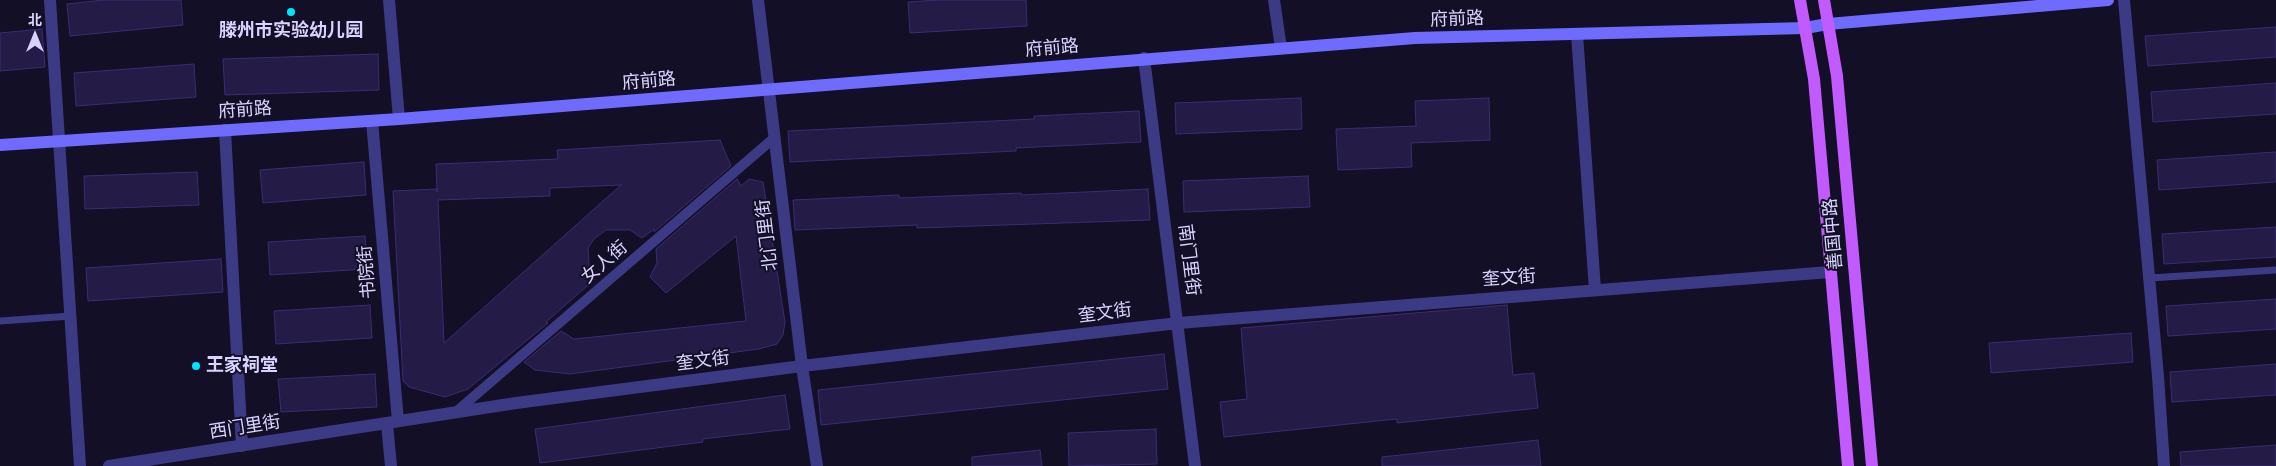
<!DOCTYPE html>
<html>
<head>
<meta charset="utf-8">
<style>
	body { margin:0 }
	#map { position:relative; width:2276px; height:466px; overflow:hidden; background:#130f26; font-family:Roboto,"Noto Sans SC",sans-serif }
	canvas { display:block }
	.north { position:absolute; left:10px; top:10px; width:50px; height:50px; -webkit-text-stroke:4px #130f26; paint-order:stroke; rotate:0deg; font-size:14px; font-weight:700; line-height:20px; text-align:center; color:#d9d4ff }
	.north::after { content:''; display:block; margin:auto; width:18px; height:22px; background:#d9d4ff; clip-path:polygon(50% 0,100% 100%,50% 72%,0 100%) }
</style>
</head>
<body>
<div id="map">
<canvas width="2276" height="466"></canvas>
<div class="north">北</div>
</div>
<script>
const context = document.querySelector('canvas').getContext('2d');
context.lineJoin = 'round';
function fill(path, color) {
  context.fillStyle = color;
  context.fill(path, 'evenodd');
}
function shape(rows) {
  const path = new Path2D();
  for (const r of rows) {
    path.moveTo(r[0], r[1]);
    for (let i = 2; i < r.length; i += 2) path.lineTo(r[i], r[i + 1]);
  }
  return path;
}
function stroke(path, color, width, dash) {
  context.strokeStyle = color;
  context.lineWidth = width;
  context.lineCap = dash ? 'butt' : 'round';
  context.setLineDash(dash || []);
  context.stroke(path);
}
function drawText(font, color, halo, rows, align = 'center') {
  context.font = font + ' Roboto,"Noto Sans SC",sans-serif';
  context.lineWidth = 4;
  context.setLineDash([]);
  context.textBaseline = 'middle';
  context.strokeStyle = halo;
  context.fillStyle = color;
  for (const [text, x, y, turn = 0] of rows) {
    context.save();
    context.translate(x, y);
    context.rotate((+turn || 0) * Math.PI / 180);
    context.textAlign = isNaN(turn) ? turn : align;
    if (halo) context.strokeText(text, 0, 0);
    context.fillText(text, 0, 0);
    context.restore();
  }
}
const building = shape([
	[103,0,181,0,183,25,70,36,67,4,103,0],
	[938,0,1026,0,1027,26,910,33,908,2,938,0],
	[2276,27,2276,57,2148,66,2145,36,2276,27],
	[42,29,45,67,0,71,0,33,42,29],
	[378,54,379,90,225,95,223,59,378,54],
	[194,64,196,97,76,106,74,73,194,64],
	[2276,83,2276,114,2153,122,2151,92,2276,83],
	[1301,98,1302,129,1176,134,1175,103,1301,98],
	[1489,98,1490,140,1411,143,1412,167,1338,170,1336,129,1416,126,1415,101,1489,98],
	[1139,111,1141,142,1016,148,1016,151,790,162,788,131,1034,119,1034,116,1139,111],
	[720,140,731,166,654,232,654,229,642,238,630,230,606,230,594,239,588,248,589,265,595,279,546,322,548,323,468,389,445,397,409,387,403,381,393,191,437,189,437,192,436,164,558,159,557,150,720,140],
	[621,185,444,343,438,200,550,196,550,188,621,185],
	[2276,152,2276,182,2159,190,2157,160,2276,152],
	[364,162,366,195,263,203,260,170,364,162],
	[197,172,199,205,85,209,84,176,197,172],
	[1308,176,1310,207,1184,212,1183,181,1308,176],
	[737,179,741,186,749,179,763,182,785,322,783,335,777,344,759,349,570,374,535,370,524,362,561,331,574,339,746,321,736,236,666,293,650,277,657,263,656,249,737,179],
	[1148,189,1150,220,917,228,917,225,795,230,793,200,899,195,899,198,1021,193,1021,195,1148,189],
	[2276,227,2276,257,2164,264,2162,234,2276,227],
	[365,236,367,269,270,275,268,242,365,236],
	[221,259,223,292,88,301,86,268,221,259],
	[2276,299,2276,329,2168,336,2166,306,2276,299],
	[370,305,372,338,276,344,274,311,370,305],
	[1507,305,1513,375,1534,373,1538,408,1397,423,1397,419,1224,437,1220,402,1247,399,1241,328,1507,305],
	[2131,333,2133,362,1991,373,1989,343,2131,333],
	[1164,354,1168,389,821,425,818,390,1164,354],
	[2276,364,2276,395,2172,402,2170,372,2276,364],
	[375,374,377,407,281,412,278,379,375,374],
	[785,395,790,429,702,439,703,442,540,463,535,429,785,395],
	[1156,429,1157,464,1069,466,1068,433,1156,429],
	[1538,440,1541,466,1382,466,1382,457,1538,440],
	[2276,445,2276,466,2181,466,2180,452,2276,445],
	[1040,450,1042,466,972,466,972,457,1040,450]
]);
fill(building, '#241b47');
stroke(building, '#3b2d73', 1);
stroke(shape([
	[2150,278,2276,270],
	[0,321,71,316]
]), '#3d3a85', 7);
stroke(shape([
	[457,411,774,138]
]), '#3d3a85', 10);
stroke(shape([
	[50,0,80,466],
	[389,0,399,119],
	[758,0,802,366,817,466],
	[1274,0,1281,48],
	[2124,0,2158,376,2164,466],
	[1577,34,1595,290],
	[1144,58,1195,466],
	[372,121,398,421],
	[225,130,242,446],
	[387,424,391,466],
	[109,466,516,403,802,366,1178,323,1830,272]
]), '#3d3a85', 12);
stroke(shape([
	[0,145,399,119,1415,38,1805,28,1828,24,2108,0]
]), '#6f6bff', 12);
stroke(shape([
	[1800,0,1814,79,1848,466],
	[1824,0,1837,76,1872,466]
]), '#c25bff', 12);
for (const [x, y, r, color] of [
	[291,12,5,"#00e5ff"],
	[196,366,5,"#00e5ff"]
]) {
  const dot = new Path2D();
  dot.arc(x, y, r, 0, 2 * Math.PI);
  context.fillStyle = color;
  context.fill(dot);
  stroke(dot, '#130f26', 2);
}
drawText('18px', '#d9d4ff', '#130f26', [
	["府前路",1457,20,-2],
	["府前路",1052,49,-5],
	["府前路",649,82,-5],
	["府前路",245,111,-4],
	["善国中路",1834,234,-95],
	["北门里街",768,235,-97],
	["南门里街",1188,260,83],
	["女人街",605,263,-41],
	["书院街",368,272,-95],
	["奎文街",1509,279,-4],
	["奎文街",1105,314,-7],
	["奎文街",703,362,-7],
	["西门里街",245,428,-9]
]);
drawText('bold 18px', '#d9d4ff', '#130f26', [
	["滕州市实验幼儿园",291,31],
	["王家祠堂",206,366,"left"]
]);
</script>
</body>
</html>
